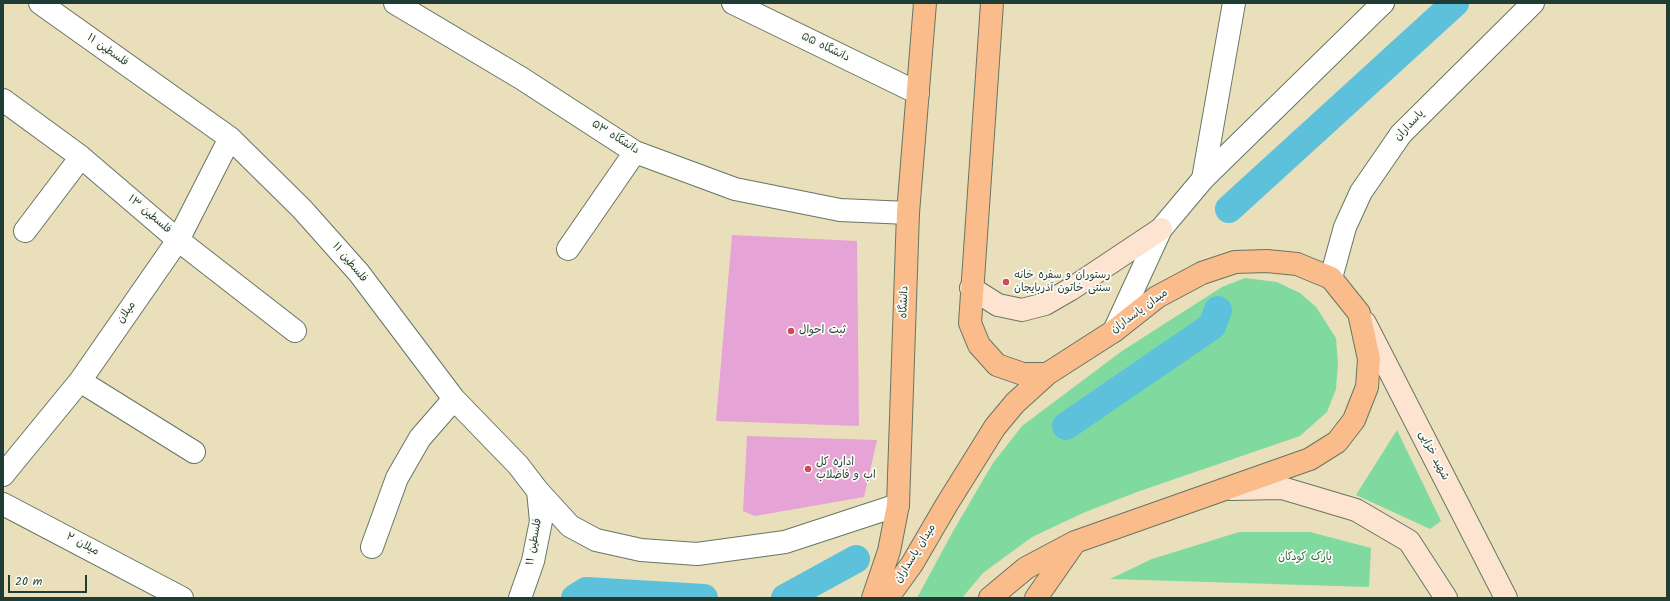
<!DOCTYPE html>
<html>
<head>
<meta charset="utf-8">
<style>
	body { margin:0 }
	#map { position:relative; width:1670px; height:601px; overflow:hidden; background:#e9dfbb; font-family:Kalam,sans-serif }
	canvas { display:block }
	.frame { position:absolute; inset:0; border:4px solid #1f3d34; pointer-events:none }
	.scale { position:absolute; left:8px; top:575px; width:79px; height:18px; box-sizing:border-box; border:2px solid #1f3d34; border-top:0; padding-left:5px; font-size:12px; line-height:14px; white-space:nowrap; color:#1f3d34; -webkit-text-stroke:3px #fdfcf7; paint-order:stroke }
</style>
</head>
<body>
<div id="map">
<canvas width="1670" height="601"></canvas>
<div class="frame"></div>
<div class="scale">20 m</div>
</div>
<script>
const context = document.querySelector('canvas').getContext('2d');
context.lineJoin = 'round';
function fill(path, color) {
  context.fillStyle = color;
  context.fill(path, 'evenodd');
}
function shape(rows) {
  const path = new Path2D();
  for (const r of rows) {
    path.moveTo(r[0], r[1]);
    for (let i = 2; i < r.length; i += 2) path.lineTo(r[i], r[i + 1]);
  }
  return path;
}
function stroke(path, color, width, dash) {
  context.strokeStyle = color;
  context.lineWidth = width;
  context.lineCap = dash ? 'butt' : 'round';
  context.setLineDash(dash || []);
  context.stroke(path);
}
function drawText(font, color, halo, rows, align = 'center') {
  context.font = font + ' Kalam,"Playpen Sans Arabic",sans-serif';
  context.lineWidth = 3.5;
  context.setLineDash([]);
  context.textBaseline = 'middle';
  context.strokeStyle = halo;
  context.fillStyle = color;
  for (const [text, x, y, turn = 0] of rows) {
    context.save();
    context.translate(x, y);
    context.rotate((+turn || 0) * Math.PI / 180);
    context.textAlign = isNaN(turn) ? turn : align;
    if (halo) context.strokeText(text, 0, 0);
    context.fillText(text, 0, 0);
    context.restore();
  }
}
fill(shape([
	[1245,278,1277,282,1300,293,1316,307,1336,338,1338,364,1336,389,1327,412,1300,436,1137,492,1083,513,1032,537,983,573,962,598,917,598,952,533,993,463,1022,426,1122,351,1222,287],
	[1397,430,1441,521,1430,529,1356,495],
	[1239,532,1310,532,1371,548,1369,587,1110,579,1152,559]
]), '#80da9f');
stroke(shape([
	[1229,209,1455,3],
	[1066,426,1212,326,1218,310],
	[575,598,586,591,704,598],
	[785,598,856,559]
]), '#5dc1db', 28);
fill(shape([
	[732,235,857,241,859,426,716,421],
	[747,436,877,440,864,497,755,516,743,511]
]), '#e6a3d5');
const minor = shape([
	[40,3,230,138,302,209,359,273,454,399,518,465,538,491,541,521,533,561,520,598],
	[395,3,521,78,635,152,735,189,840,210,908,213],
	[3,100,81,157,178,240,295,331],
	[1203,179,1234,3],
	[25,231,81,157],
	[568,249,635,152],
	[80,381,194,452],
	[3,475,80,381,178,240,230,138],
	[538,491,570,526,596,540,641,550,697,554,785,542,898,505],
	[3,504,182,598],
	[372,547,397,478,420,438,454,399]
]);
const tertiary = shape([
	[733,3,918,93],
	[1331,278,1345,227,1361,192,1401,134,1533,3],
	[1114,331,1161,229,1203,179,1383,3]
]);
const secondary = shape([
	[971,288,998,305,1022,310,1045,304,1071,289,1161,229],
	[1365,323,1506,598],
	[1231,489,1282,488,1356,510,1409,541,1446,598]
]);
const primary = shape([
	[992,3,970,323,979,345,997,365,1023,374,1047,374],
	[873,598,889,551,898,505,908,213,925,3],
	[885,598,891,593,912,564,947,504,995,427,1015,403,1047,374,1114,331,1157,297,1202,273,1235,262,1267,261,1297,264,1331,278,1359,313,1369,359,1367,387,1354,420,1337,442,1310,459,1075,542,1026,568,990,598],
	[1036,598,1073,545]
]);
stroke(minor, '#667663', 24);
stroke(tertiary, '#667663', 24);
stroke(secondary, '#667663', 24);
stroke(primary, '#667663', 24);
stroke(minor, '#fff', 22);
stroke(tertiary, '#fff', 22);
stroke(secondary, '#fde4d0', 22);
stroke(primary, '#f9bc8a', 22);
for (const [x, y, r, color] of [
	[1006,282,4,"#d1495b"],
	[791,331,4,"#d1495b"],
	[808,469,4,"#d1495b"]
]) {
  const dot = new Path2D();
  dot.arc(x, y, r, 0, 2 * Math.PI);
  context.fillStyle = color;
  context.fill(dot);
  stroke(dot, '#fdfcf7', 1.5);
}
drawText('11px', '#1f3d34', '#fdfcf7', [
	["دانشگاه ۵۵",825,48,26],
	["فلسطین ۱۱",107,51,35],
	["پاسداران",1410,126,-47],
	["دانشگاه ۵۳",615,138,32],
	["فلسطین ۱۳",149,215,40],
	["فلسطین ۱۱",349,263,50],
	["دانشگاه",905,302,-88],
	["میدان پاسداران",1140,312,-36],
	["میلان",127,313,-55],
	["شهید خزایی",1433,456,63],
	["فلسطین ۱۱",535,542,-80],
	["میلان ۲",82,545,28],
	["میدان پاسداران",916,554,-58]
]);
drawText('11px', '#1f3d34', '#fdfcf7', [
	["رستوران و سفره خانه",1014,276],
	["سنتی خاتون آذربایجان",1014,289],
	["ثبت احوال",799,331],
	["اداره کل",816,463],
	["اب و فاضلاب",816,476]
], 'left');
drawText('11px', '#37644f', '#fdfcf7', [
	["پارک کودکان",1305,558]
]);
</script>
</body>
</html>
